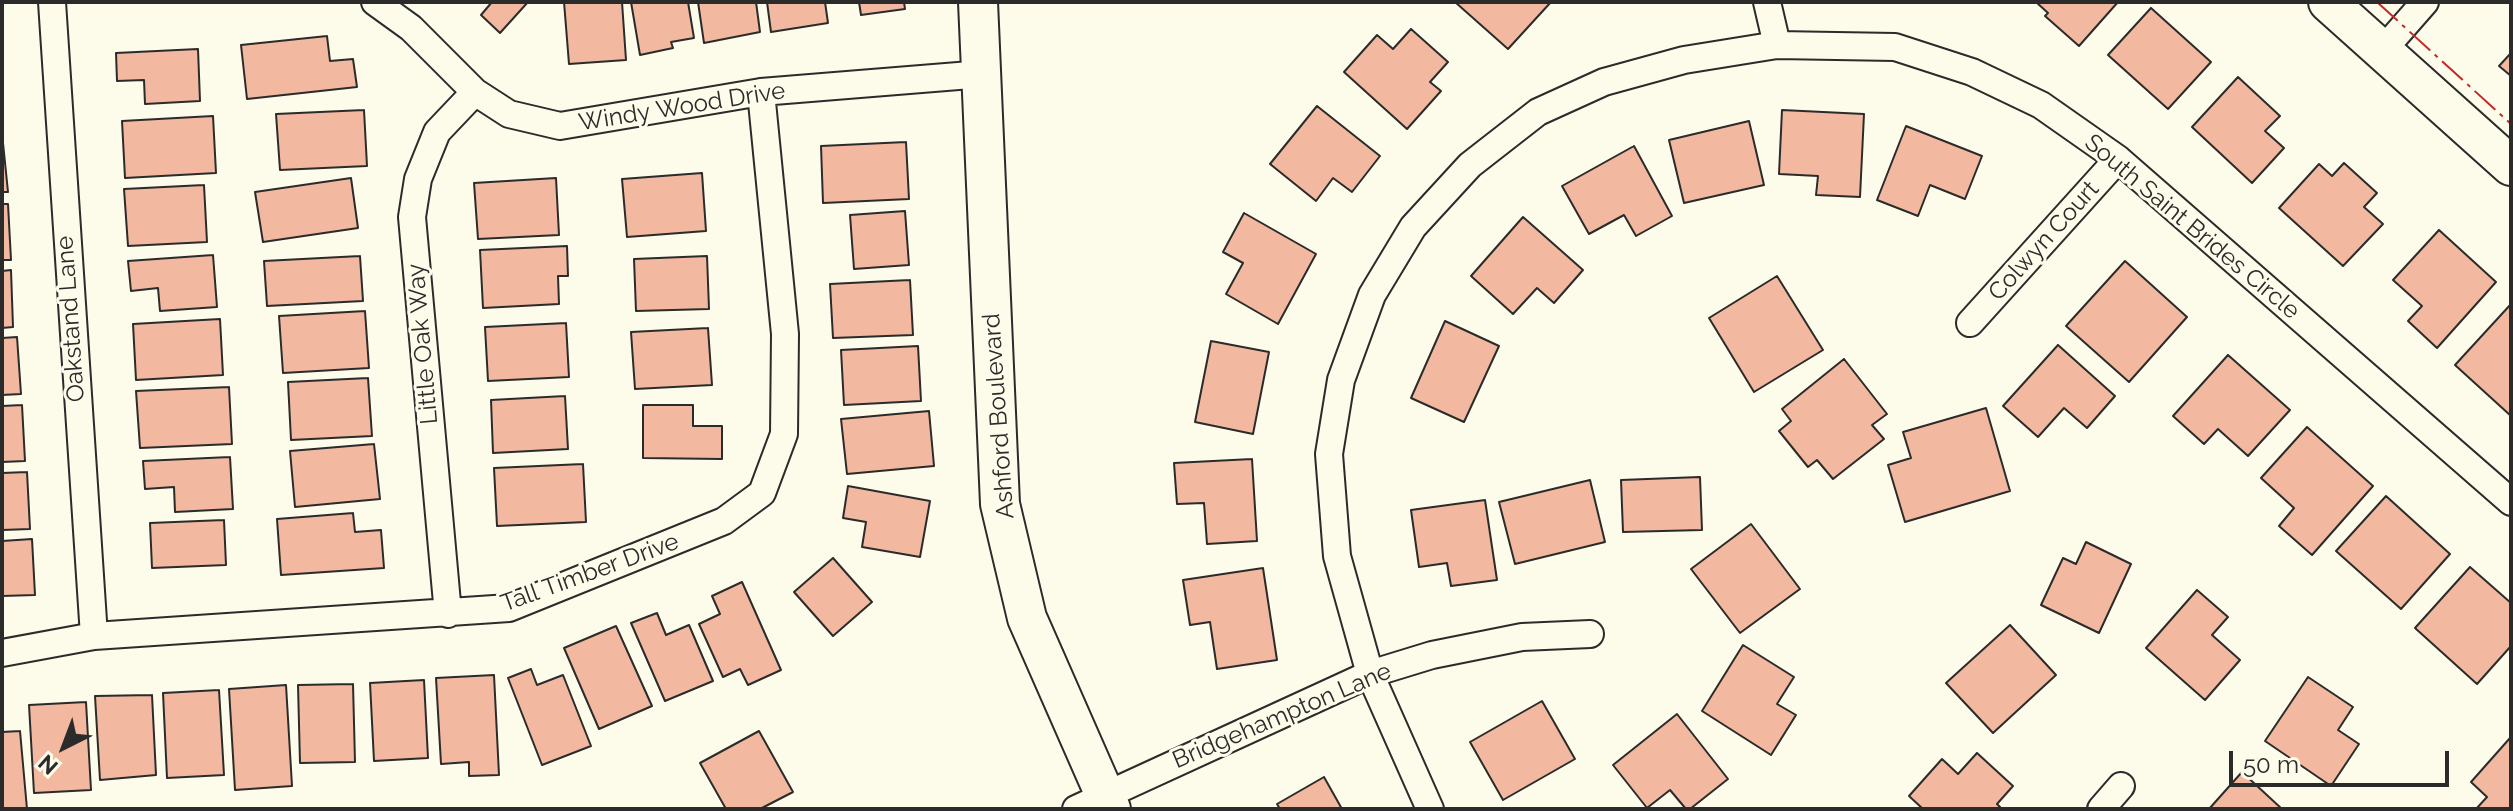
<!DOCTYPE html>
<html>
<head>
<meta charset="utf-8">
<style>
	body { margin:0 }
	#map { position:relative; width:2513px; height:811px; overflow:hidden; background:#fdfbea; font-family:Raleway,sans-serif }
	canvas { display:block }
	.frame { position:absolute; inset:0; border:4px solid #2b2b2b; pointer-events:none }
	.north { position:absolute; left:24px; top:707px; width:80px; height:80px; -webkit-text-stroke:6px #fdfbea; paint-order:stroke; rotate:222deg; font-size:22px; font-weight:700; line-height:32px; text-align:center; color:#2b2b2b }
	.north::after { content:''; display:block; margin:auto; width:28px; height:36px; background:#2b2b2b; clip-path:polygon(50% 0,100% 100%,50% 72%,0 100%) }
	.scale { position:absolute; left:2229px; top:751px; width:220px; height:36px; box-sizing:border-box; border:4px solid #2b2b2b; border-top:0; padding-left:10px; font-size:24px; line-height:28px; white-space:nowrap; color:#2b2b2b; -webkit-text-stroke:6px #fdfbea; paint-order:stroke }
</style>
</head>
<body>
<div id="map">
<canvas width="2513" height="811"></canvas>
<div class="frame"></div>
<div class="north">N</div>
<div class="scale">50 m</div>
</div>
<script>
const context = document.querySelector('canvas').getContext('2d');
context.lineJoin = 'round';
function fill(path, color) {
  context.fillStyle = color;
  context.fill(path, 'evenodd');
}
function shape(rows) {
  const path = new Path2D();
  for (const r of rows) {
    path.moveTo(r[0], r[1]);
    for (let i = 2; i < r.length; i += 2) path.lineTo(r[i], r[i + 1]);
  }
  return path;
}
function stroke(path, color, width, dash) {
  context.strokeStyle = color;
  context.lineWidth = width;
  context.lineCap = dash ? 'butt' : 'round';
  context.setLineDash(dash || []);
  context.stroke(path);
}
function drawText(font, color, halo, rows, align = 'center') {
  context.font = font + ' Raleway,sans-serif';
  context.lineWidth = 6;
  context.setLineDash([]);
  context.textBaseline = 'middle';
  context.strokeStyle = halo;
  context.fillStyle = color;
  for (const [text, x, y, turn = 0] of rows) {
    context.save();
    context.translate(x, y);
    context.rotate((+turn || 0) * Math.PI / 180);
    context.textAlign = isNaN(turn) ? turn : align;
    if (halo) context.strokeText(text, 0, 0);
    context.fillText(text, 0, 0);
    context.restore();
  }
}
const building = shape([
	[492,2,528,2,500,33,481,15,492,2],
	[564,2,622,2,626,60,569,64,564,2],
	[631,2,688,2,694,38,671,42,673,48,640,55,631,2],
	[698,2,756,2,760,32,704,43,698,2],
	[767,2,825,2,828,23,771,32,767,2],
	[859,2,904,2,905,9,861,15,859,2],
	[1455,2,1551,2,1508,49,1455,2],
	[2036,2,2118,2,2079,46,2045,16,2048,13,2036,2],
	[2151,8,2211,62,2168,109,2108,55,2151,8],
	[1411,29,1448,62,1430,82,1441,91,1407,129,1344,72,1377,35,1393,49,1411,29],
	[327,36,330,61,353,59,357,87,247,99,241,45,327,36],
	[198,49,200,101,145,104,144,80,117,81,116,53,198,49],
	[2511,53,2511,76,2499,66,2511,53],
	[2238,77,2280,116,2265,131,2284,148,2252,183,2192,127,2238,77],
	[1317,106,1380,156,1352,192,1333,178,1316,201,1270,164,1317,106],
	[364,110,367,166,280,170,276,114,364,110],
	[1782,110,1864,114,1860,197,1816,195,1818,176,1779,174,1782,110],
	[213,116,216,173,125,178,122,121,213,116],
	[1749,121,1764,185,1684,203,1669,140,1749,121],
	[1906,126,1982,156,1965,199,1930,185,1918,216,1877,200,1906,126],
	[2,133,8,192,2,192,2,133],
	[906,142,909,199,823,203,821,146,906,142],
	[1634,146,1672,216,1636,236,1624,215,1589,234,1562,186,1634,146],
	[2344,163,2377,193,2364,207,2383,224,2343,266,2279,208,2319,164,2332,176,2344,163],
	[702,173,706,231,627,237,622,179,702,173],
	[351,178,358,228,263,242,255,192,351,178],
	[556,178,559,235,478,239,474,183,556,178],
	[204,185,207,242,128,246,124,189,204,185],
	[2,204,8,204,11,260,2,260,2,204],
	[905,211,909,265,854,269,850,215,905,211],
	[1244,213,1316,254,1278,324,1226,294,1243,263,1223,252,1244,213],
	[1523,217,1583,270,1554,303,1537,288,1513,314,1471,276,1523,217],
	[2439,230,2496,282,2437,348,2408,321,2422,306,2393,280,2439,230],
	[567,246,568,276,558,276,559,304,483,308,480,250,567,246],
	[213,255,217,307,160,311,158,288,131,291,128,261,213,255],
	[360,256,363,301,267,306,264,261,360,256],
	[707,256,709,309,636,311,634,259,707,256],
	[2125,261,2187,317,2129,382,2066,326,2125,261],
	[11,270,13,327,2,328,2,271,11,270],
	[1777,276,1823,350,1754,392,1709,318,1777,276],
	[910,280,913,335,833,338,830,284,910,280],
	[2511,304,2511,416,2455,365,2511,304],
	[365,311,369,368,283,373,279,316,365,311],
	[220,319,223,375,136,380,133,324,220,319],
	[1445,321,1499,346,1464,422,1411,398,1445,321],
	[566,323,569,377,488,381,485,327,566,323],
	[708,328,712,385,635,389,631,332,708,328],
	[17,337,21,394,2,395,2,338,17,337],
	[1211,341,1269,352,1253,434,1195,422,1211,341],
	[2058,345,2115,396,2087,428,2064,408,2038,437,2003,406,2058,345],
	[918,346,921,401,844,405,841,350,918,346],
	[2228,355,2290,410,2248,456,2218,429,2204,444,2173,416,2228,355],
	[1844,359,1887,414,1872,425,1884,439,1833,479,1817,460,1808,467,1779,431,1791,421,1782,409,1844,359],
	[368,378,372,436,291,440,288,382,368,378],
	[229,387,232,444,140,448,136,391,229,387],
	[565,396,568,449,493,453,491,400,565,396],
	[22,405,25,461,2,462,2,406,22,405],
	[643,405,693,405,693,426,722,426,722,459,643,458,643,405],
	[1986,408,2010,491,1905,522,1888,465,1911,458,1903,432,1986,408],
	[929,411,934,466,847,474,841,419,929,411],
	[2307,427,2373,486,2312,555,2279,526,2294,508,2261,478,2307,427],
	[374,444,380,499,295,507,290,451,374,444],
	[230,457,233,509,175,512,174,487,145,489,143,461,230,457],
	[1252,459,1257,541,1207,544,1204,503,1177,504,1174,463,1252,459],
	[583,464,586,522,497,526,494,468,583,464],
	[27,472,30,529,2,530,2,473,27,472],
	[1700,477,1702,530,1623,532,1621,480,1700,477],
	[1590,480,1605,542,1515,564,1499,502,1590,480],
	[848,486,930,501,920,557,862,547,866,522,843,518,848,486],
	[2386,496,2450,554,2401,609,2336,551,2386,496],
	[1485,500,1497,580,1451,586,1447,563,1419,567,1411,510,1485,500],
	[353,513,355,532,381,530,384,568,281,575,277,519,353,513],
	[224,520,226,565,152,568,150,523,224,520],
	[1751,524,1800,589,1740,633,1691,569,1751,524],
	[32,539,35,595,2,596,2,541,32,539],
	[2086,542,2131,564,2099,633,2041,605,2063,558,2076,564,2086,542],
	[833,558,872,602,833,636,794,592,833,558],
	[2470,567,2511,603,2511,646,2477,684,2415,628,2470,567],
	[1263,568,1277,660,1217,669,1210,622,1190,625,1183,580,1263,568],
	[742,582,781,670,748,685,740,669,723,677,699,624,720,614,712,596,742,582],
	[2197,590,2228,617,2212,635,2240,660,2205,700,2146,648,2197,590],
	[657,613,666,635,689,625,713,681,665,701,631,623,657,613],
	[2010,625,2056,675,1993,733,1946,683,2010,625],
	[616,626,652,706,599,729,564,648,616,626],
	[1743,645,1794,677,1777,704,1796,715,1771,755,1702,711,1743,645],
	[531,669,537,685,563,675,591,746,542,765,508,678,531,669],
	[494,675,499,775,469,776,469,762,441,764,436,678,494,675],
	[2308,677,2353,707,2338,730,2359,744,2331,786,2265,741,2308,677],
	[424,680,428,758,374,761,370,683,424,680],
	[353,684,355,762,300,763,298,685,353,684],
	[286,685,292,786,235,790,229,689,286,685],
	[219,690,224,775,167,778,163,693,219,690],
	[152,695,156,775,100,780,95,696,152,695],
	[1542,701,1575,759,1503,800,1470,742,1542,701],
	[86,702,91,790,34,793,29,705,86,702],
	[1677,714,1728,779,1690,809,1686,809,1670,790,1647,808,1613,765,1677,714],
	[20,731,27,809,2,809,2,732,20,731],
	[759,731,793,792,760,809,726,809,700,763,759,731],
	[2510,738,2511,809,2476,809,2487,797,2471,782,2510,738],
	[1977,753,2013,786,1997,804,2002,809,1923,809,1909,796,1942,759,1958,774,1977,753],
	[2242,772,2282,809,2209,809,2242,772],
	[1324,777,1342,809,1280,809,1277,804,1324,777]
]);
fill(building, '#f2b8a0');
stroke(building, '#2b2b2b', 2);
const street = shape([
	[52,2,94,636],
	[375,2,411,28,475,92,509,114,560,126,761,92,983,74],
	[1767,2,1777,45],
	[2383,50,2425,2],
	[1970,323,2118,159],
	[448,614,412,217,418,179,437,132,475,92],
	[2,653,94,636,509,608,724,521,762,493,784,434,785,334,761,92],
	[1076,809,1370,674,1432,655,1522,637,1590,634],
	[1430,809,1370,674,1337,556,1329,454,1341,380,1372,295,1413,227,1470,165,1538,112,1604,82,1684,60,1777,45,1895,47,1972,72,2041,105,2118,159,2511,502],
	[2101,809,2121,786]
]);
const secondary = shape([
	[978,2,1000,504,1027,618,1111,809],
	[2328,2,2511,166]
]);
stroke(street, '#2b2b2b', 30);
stroke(secondary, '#2b2b2b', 42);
stroke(street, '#fdfbea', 26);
stroke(secondary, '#fdfbea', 38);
stroke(shape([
	[2377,2,2511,124]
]), '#c62828', 2, [28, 6, 4, 6]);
drawText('24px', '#2b2b2b', '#fdfbea', [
	["Windy Wood Drive",682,107,-9],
	["South Saint Brides Circle",2192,227,40],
	["Colwyn Court",2044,241,-48],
	["Oakstand Lane",71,319,-94],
	["Little Oak Way",423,344,-95],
	["Ashford Boulevard",999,416,-94],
	["Tall Timber Drive",590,573,-20],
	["Bridgehampton Lane",1282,716,-23]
]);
</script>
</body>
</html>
